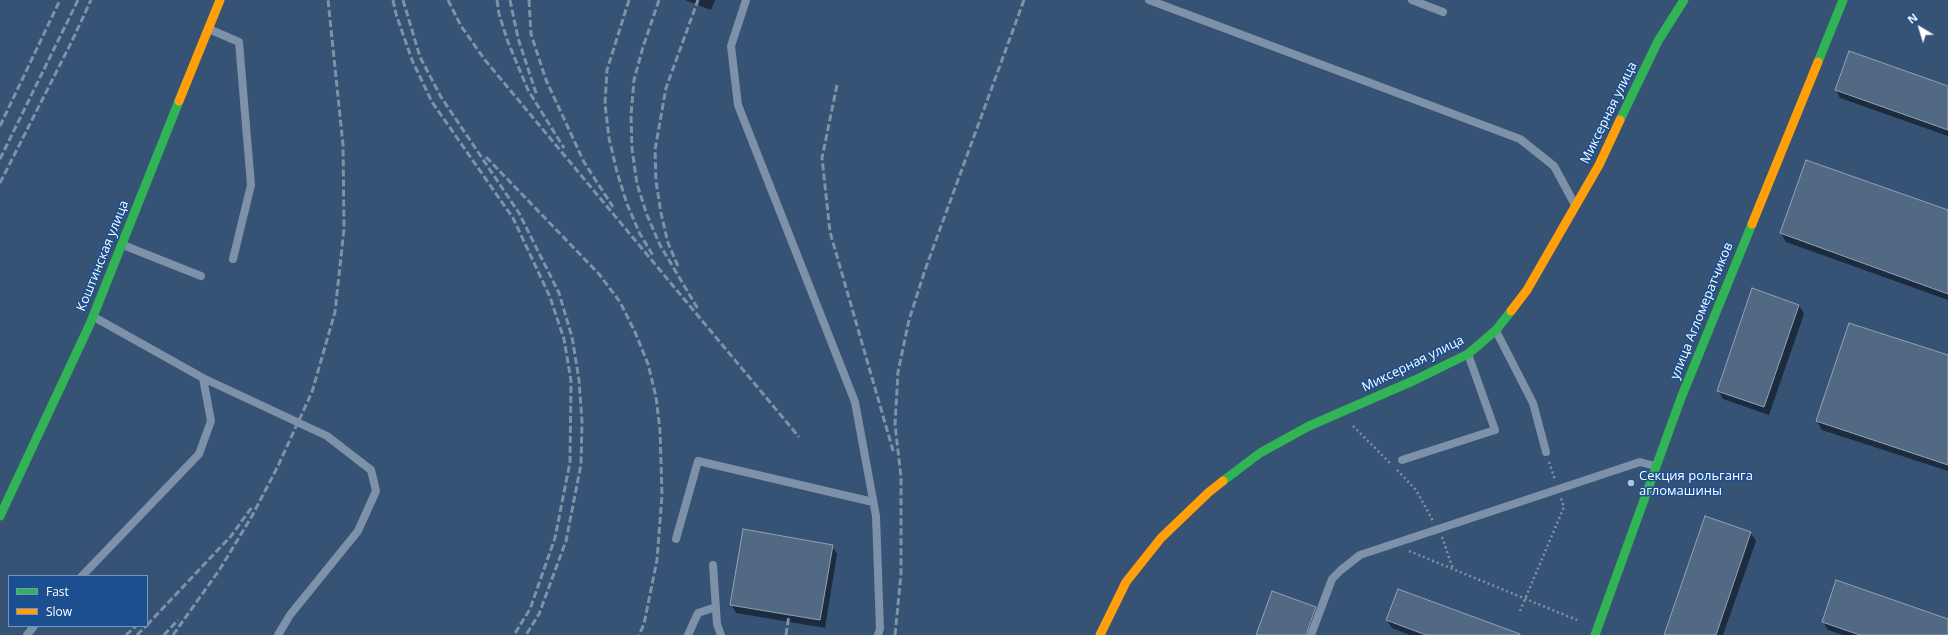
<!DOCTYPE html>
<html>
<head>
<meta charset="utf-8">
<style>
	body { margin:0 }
	#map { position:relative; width:1948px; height:635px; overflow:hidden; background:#365274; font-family:"Open Sans",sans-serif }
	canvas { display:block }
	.legend { position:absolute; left:8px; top:575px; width:140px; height:52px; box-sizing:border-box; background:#1b4f8f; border:1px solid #7695bc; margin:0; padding:5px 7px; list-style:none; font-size:12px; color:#fff }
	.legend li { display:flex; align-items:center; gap:8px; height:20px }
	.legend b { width:20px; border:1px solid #7695bc }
	.north { position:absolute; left:1900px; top:8px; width:40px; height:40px; -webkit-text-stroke:3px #1b4f8f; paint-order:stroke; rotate:322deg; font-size:11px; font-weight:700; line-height:16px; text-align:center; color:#fff }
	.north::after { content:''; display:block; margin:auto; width:14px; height:18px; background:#fff; clip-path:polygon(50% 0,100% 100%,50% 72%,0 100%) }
</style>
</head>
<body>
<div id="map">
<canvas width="1948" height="635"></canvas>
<ul class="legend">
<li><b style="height:5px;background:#30b455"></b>Fast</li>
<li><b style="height:5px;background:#ff9f0a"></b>Slow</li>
</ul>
<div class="north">N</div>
</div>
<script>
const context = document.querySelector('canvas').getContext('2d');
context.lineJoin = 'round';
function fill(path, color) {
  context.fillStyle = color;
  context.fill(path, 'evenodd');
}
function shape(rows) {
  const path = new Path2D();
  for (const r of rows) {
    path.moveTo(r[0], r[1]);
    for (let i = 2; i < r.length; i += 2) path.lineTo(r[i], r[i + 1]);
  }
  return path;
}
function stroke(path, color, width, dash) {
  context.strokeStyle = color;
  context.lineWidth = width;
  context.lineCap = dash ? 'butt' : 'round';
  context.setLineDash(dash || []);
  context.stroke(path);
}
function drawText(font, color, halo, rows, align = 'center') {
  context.font = font + ' "Open Sans",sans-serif';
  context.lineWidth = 3;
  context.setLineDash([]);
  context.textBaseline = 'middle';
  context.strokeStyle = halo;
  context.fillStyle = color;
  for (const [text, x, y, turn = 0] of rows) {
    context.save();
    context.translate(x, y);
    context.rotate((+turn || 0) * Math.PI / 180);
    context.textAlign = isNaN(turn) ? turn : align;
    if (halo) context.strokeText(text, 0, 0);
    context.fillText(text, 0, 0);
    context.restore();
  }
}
fill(shape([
	[685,0,715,0,711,10],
	[1948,87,1948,136,1840,98,1836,90],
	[1807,161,1948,211,1948,300,1786,242,1781,233],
	[1799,305,1804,314,1769,415,1723,399,1718,390],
	[1948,356,1948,471,1822,430,1817,421],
	[1751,533,1756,541,1723,635,1665,635],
	[832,546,837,554,825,628,736,613,731,604],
	[1398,590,1521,635,1410,635,1392,628,1387,620],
	[1315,608,1320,616,1313,635,1257,635],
	[1948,620,1948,635,1843,635,1828,630,1823,622]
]), '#0007');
const building = shape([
	[1849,51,1948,86,1948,130,1835,90,1849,51],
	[1806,160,1948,210,1948,294,1780,233,1806,160],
	[1752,288,1799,305,1764,407,1717,391,1752,288],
	[1849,323,1948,355,1948,465,1816,421,1849,323],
	[1705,516,1751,532,1716,635,1664,635,1705,516],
	[743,529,833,545,820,620,730,605,743,529],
	[1836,580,1948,619,1948,635,1860,635,1822,622,1836,580],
	[1398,589,1520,634,1520,635,1426,635,1386,620,1398,589],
	[1272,591,1316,607,1306,635,1256,635,1272,591]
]);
fill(building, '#526984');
stroke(building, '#92a2b6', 1);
stroke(shape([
	[1353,426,1392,465],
	[1549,462,1555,480],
	[1397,470,1416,490,1433,521],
	[1442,537,1453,569],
	[1409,551,1577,620],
	[1520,611,1564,507,1561,498]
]), '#7d92a8', 2.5, [2, 3]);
stroke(shape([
	[746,0,731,46,738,105,855,402,876,516,880,629,878,635],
	[1149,0,1520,139,1554,166,1574,203],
	[1412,0,1443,12],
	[209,29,239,42,251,185,233,259],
	[123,245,201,276],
	[94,317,203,378,327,436,371,470,376,491,358,531,290,615,278,635],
	[1496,331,1533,403,1546,452],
	[1402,460,1495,430,1468,354],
	[676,539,698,461,873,502],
	[713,565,717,624,721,635],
	[82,576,199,454,211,421,203,378],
	[27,635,34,626],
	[688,635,698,613,716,607],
	[1311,635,1332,579,1341,570,1360,555,1640,462,1655,466]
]), '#7d92a8', 8);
stroke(shape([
	[1818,62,1843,0],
	[1620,120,1658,41,1684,0],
	[1223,481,1260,453,1309,426,1415,380,1468,354,1496,330,1511,311],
	[0,516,90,324,179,101],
	[1595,635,1681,398,1752,224]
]), '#30b455', 9);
stroke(shape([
	[179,101,220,0],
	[1752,224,1818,62],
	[1511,311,1527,290,1599,165,1620,120],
	[1100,635,1126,582,1161,538,1209,492,1223,481]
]), '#ff9f0a', 9);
stroke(shape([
	[393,0,396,14,412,60,432,102,513,218,550,297,564,339,571,381,570,462,555,538,530,609,514,635],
	[403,0,420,57,441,97,519,213,559,293,572,337,579,380,582,422,581,464,566,541,539,614,526,635],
	[448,0,461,26,485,60,799,437],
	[497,0,499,14,508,42,528,90,564,148],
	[510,0,518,38,537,96],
	[529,0,531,34,546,80,584,162,613,207],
	[629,0,607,70,605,104,609,138,617,172,627,204,640,234,654,257],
	[659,0,643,47,634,80,631,115,632,149,637,184,647,215,660,245,698,309],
	[837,85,822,158,830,232,894,454],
	[0,126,60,0],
	[486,157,599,274,620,302,635,332,648,364,656,397,660,430,662,495,657,560,644,624,639,635],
	[0,159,78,0],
	[0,183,72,41,91,0],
	[678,266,668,243,661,213,656,181,655,150,666,88,698,0],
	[147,625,231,536,252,507],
	[126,635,136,626],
	[137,635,146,626],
	[164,635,178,620],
	[173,635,220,569,252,516,277,468,312,392,335,312,344,229,343,145,328,0],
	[786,635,789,615],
	[895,635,901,574,901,477,895,425,898,372,909,320,925,270,1024,0]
]), '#7e92a7', 3, [7, 3]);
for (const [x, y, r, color] of [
	[1631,483,4,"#b9c2ce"]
]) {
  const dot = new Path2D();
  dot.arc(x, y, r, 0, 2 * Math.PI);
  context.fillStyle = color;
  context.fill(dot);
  stroke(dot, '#1b4f8f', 1.5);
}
drawText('13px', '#fff', '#1b4f8f', [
	["Миксерная улица",1609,113,-64],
	["Коштинская улица",103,256,-68],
	["улица Агломератчиков",1702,311,-68],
	["Миксерная улица",1413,364,-26]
]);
drawText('13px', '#fff', '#1b4f8f', [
	["Секция рольганга",1639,476],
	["агломашины",1639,491]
], 'left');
</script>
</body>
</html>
